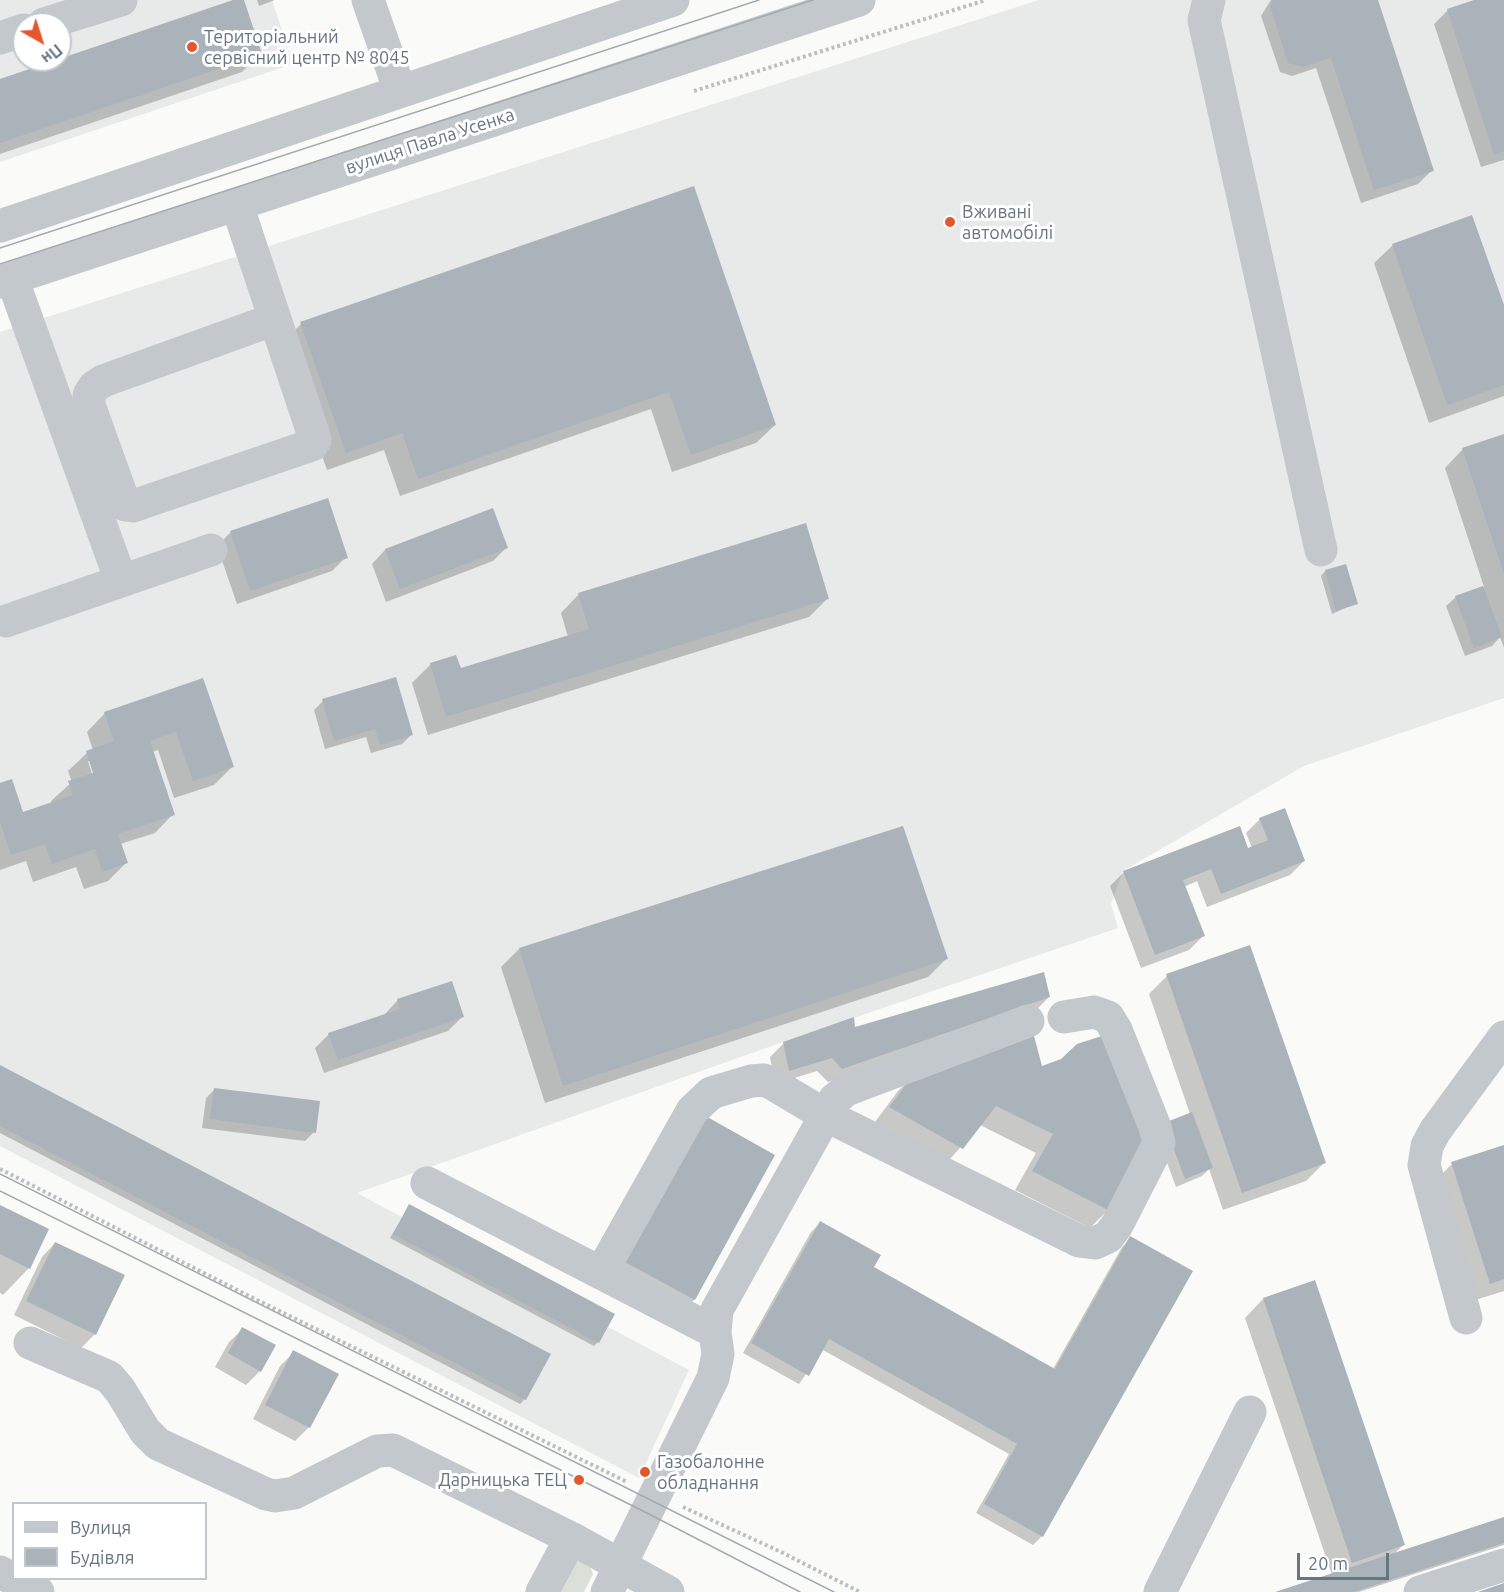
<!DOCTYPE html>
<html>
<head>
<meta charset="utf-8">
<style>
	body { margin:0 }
	#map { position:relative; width:1504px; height:1592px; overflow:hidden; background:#fafaf8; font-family:Ubuntu,sans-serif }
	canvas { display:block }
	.legend { position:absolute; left:12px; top:1502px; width:195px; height:78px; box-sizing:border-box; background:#fff; border:2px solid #c1c8cd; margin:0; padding:8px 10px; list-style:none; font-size:18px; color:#657683 }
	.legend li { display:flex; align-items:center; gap:12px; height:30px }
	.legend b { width:30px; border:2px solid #c1c8cd }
	.north { position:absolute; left:12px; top:12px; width:60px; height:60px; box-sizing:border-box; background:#fff; border:2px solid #c1c8cd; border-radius:50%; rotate:141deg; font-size:16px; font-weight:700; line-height:24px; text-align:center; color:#657683 }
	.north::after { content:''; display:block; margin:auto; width:21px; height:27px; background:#e4572e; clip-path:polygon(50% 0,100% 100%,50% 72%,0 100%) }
	.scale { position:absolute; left:1297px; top:1553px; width:92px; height:27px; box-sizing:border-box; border:3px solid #657683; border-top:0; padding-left:8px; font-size:18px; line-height:21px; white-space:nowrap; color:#657683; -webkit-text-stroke:4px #fff; paint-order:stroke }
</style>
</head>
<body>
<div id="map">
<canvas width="1504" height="1592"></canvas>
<ul class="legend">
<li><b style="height:8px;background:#c3c8cc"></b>Вулиця</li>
<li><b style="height:16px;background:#aab3b9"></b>Будівля</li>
</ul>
<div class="north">Пн</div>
<div class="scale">20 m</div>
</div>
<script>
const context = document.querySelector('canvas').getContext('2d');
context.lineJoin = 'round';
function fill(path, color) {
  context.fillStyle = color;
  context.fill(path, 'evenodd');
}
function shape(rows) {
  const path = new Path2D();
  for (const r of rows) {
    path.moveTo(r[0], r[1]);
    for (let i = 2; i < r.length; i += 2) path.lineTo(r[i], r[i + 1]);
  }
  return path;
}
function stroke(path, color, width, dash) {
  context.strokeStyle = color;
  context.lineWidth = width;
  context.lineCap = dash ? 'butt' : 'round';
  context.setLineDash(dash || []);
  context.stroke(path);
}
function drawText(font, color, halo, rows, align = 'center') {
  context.font = font + ' Ubuntu,sans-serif';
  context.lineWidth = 6;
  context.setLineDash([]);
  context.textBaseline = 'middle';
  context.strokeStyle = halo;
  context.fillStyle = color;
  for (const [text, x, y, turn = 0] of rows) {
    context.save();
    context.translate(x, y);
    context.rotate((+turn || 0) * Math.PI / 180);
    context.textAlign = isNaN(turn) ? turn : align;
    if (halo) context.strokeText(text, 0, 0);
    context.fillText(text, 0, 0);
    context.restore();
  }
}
fill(shape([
	[0,0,272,0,293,64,0,162],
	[24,24,60,24,60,60,24,60],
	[1039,0,1504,0,1504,698,1304,766,1123,871,1111,904,1118,928,783,1042,357,1193,689,1370,639,1478,0,1146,0,332]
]), '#e8e9e9');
fill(shape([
	[581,1559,589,1564,593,1574,584,1592,554,1592,568,1564]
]), '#dadfd7');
fill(shape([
	[238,0,242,0,260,54,242,72,0,154,0,81],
	[257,0,275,0,259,6],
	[1271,0,1376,0,1432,170,1418,184,1361,203,1316,68,1292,76,1280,72,1261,16],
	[1479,0,1504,0,1504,160,1481,167,1434,24,1448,10],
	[693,188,775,425,756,443,672,472,651,409,400,496,384,450,327,470,283,342,301,324],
	[1393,245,1504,310,1504,396,1429,423,1374,263],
	[1504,436,1504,648,1500,637,1492,646,1465,656,1446,606,1456,597,1484,587,1445,468,1463,449],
	[492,510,506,548,493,561,386,602,372,564,385,550],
	[231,532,346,557,332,571,237,604,217,546],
	[1345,566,1356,603,1332,614,1321,576,1325,571],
	[579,594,828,598,809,617,428,735,412,683,431,664,460,670,568,637,561,613],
	[202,680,232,767,214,785,174,798,158,750,152,752,173,814,155,833,120,844,127,862,108,881,84,889,76,867,33,882,26,861,0,870,0,785,22,814,52,804,51,801,72,782,68,771,87,753,93,750,87,732,105,713],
	[88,761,91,761,97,780,94,781],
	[323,701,411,735,402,744,371,753,366,737,325,749,314,710],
	[1260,819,1304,861,1290,875,1207,907,1197,881,1184,887,1203,936,1189,950,1141,968,1110,886,1124,872,1252,848,1246,833],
	[519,949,946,959,928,977,545,1103,501,967],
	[1167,976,1324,1163,1306,1181,1223,1210,1209,1169,1202,1176,1176,1187,1156,1133,1190,1114,1149,994],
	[451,982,462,1017,448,1031,324,1073,315,1048,329,1034,384,1015,397,1001],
	[1049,997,1035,1011,828,1082,817,1071,775,1084,770,1057,784,1043],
	[1062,1060,1108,1210,1090,1228,1015,1190,1036,1153,980,1125,943,1167,872,1126,898,1091,917,1072,1041,1068],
	[0,1067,549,1355,525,1399,520,1404,0,1133],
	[215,1089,314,1132,305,1141,202,1128,206,1098],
	[684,1134,773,1155,694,1300,675,1318,604,1279],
	[1504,1147,1504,1291,1472,1301,1434,1182,1452,1164],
	[409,1206,598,1342,594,1346,390,1238],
	[0,1207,29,1268,3,1295,0,1293],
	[820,1223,872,1268,1053,1369,1122,1247,1131,1238,1042,1536,1033,1545,976,1513,1009,1454,823,1350,799,1384,743,1353,811,1232],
	[55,1243,95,1334,81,1348,14,1315,42,1257],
	[1314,1282,1403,1545,1393,1555,1504,1519,1504,1545,1359,1592,1278,1592,1332,1575,1245,1318,1263,1299],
	[243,1329,260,1371,246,1385,215,1367,229,1342],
	[294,1352,309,1427,295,1441,253,1419,280,1366]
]), '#0003');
fill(shape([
	[233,0,244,0,262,54,0,143,0,79],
	[1273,0,1378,0,1434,171,1374,190,1331,58,1302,67,1288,63,1270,6],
	[1474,0,1504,0,1504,151,1494,155,1447,9],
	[694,186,776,425,691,455,669,392,418,479,402,433,346,453,300,322],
	[1472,215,1504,305,1504,385,1447,405,1392,244],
	[1504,434,1504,574,1462,448],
	[328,498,348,558,250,591,230,531],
	[493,508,508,548,400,589,385,549],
	[806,523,829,599,446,717,430,663,456,655,461,668,589,629,578,593],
	[1346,564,1358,604,1336,611,1325,570],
	[1483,586,1502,637,1474,648,1455,596],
	[396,677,413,735,380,745,375,729,334,741,322,699],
	[203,678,234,767,193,781,176,732,150,741,175,815,118,834,128,863,102,872,95,849,52,864,45,844,11,855,0,822,0,783,12,779,23,812,73,795,68,781,93,773,86,751,114,741,104,712],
	[1285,808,1305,861,1221,894,1211,869,1183,880,1205,936,1155,955,1123,871,1240,826,1248,848,1268,840,1259,818],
	[903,826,948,959,563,1086,519,948],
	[1250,945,1326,1163,1242,1193,1166,974],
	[1044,972,1050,997,842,1069,832,1058,789,1071,783,1042,854,1017,855,1027],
	[452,981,464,1017,338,1060,328,1033,400,1009,397,999],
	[1111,1033,1147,1131,1110,1211,1032,1171,1053,1134,996,1106,963,1149,889,1107,916,1071,1034,1036,1042,1066,1061,1059,1077,1044],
	[0,1065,551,1354,526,1400,0,1126],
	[214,1088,320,1101,316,1133,210,1119],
	[1192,1112,1213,1168,1185,1179,1164,1123],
	[702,1114,775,1155,695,1300,621,1260],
	[1504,1145,1504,1279,1490,1284,1451,1162],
	[409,1204,615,1314,599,1343,393,1234],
	[0,1205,49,1229,30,1269,0,1254],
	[820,1221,881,1255,874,1267,1055,1369,1130,1236,1193,1271,1043,1537,984,1504,1017,1444,829,1339,809,1376,751,1343],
	[55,1242,125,1275,96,1335,26,1301],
	[1315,1280,1405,1545,1352,1563,1263,1298],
	[242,1327,276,1345,261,1372,228,1353],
	[293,1350,339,1374,310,1428,265,1405],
	[1504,1517,1504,1543,1354,1592,1275,1592],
	[1504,1583,1504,1592,1478,1592]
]), '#aab3b9');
stroke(shape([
	[694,91,986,0],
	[0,1169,251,1297,627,1482],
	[683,1507,779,1551,860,1592]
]), '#bbbfc2', 4, [3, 3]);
stroke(shape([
	[368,0,400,91],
	[1209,0,1204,20,1321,550],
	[44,24,121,0],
	[0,38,24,30],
	[237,205,314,436,315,440,312,445,133,506,125,505,89,405,89,395,94,387,103,381,275,319],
	[0,226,673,0],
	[12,278,121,581],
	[0,282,859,0],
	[6,621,211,550],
	[427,1183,715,1332],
	[601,1273,692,1111,711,1093,751,1081,764,1080,773,1084,825,1115,1079,1241,1095,1243,1108,1237,1117,1225,1159,1143,1155,1127,1116,1030,1108,1017,1094,1012,1064,1017],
	[1466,1318,1424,1165,1427,1146,1435,1131,1504,1037],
	[30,1343,109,1377,120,1390,145,1431,158,1444,266,1494,275,1496,294,1493,377,1451,393,1450,571,1538],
	[0,1572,38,1592],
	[542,1592,571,1538,668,1592],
	[607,1592,713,1378,718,1354,715,1332,717,1310,834,1100,846,1090,1028,1021],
	[1160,1592,1250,1412],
	[1420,1592,1504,1565]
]), '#c3c8cc', 33);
stroke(shape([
	[0,248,759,0],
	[0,264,813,0],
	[0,1174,834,1592],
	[0,1191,645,1512,800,1592]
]), '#a2aab0', 1.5);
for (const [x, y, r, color] of [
	[192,47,6,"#e4572e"],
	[950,222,6,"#e4572e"],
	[645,1472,6,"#e4572e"],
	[579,1480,6,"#e4572e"]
]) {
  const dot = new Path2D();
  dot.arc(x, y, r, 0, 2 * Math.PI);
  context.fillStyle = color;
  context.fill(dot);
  stroke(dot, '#fff', 2);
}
drawText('18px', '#657683', '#fff', [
	["Територіальний",204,37],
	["сервісний центр № 8045",204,58],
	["Вживані",962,212],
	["автомобілі",962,233],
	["Газобалонне",657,1462],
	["обладнання",657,1483],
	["Дарницька ТЕЦ",567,1480,"right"]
], 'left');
drawText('18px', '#657683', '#fff', [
	["вулиця Павла Усенка",430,141,-18]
]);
</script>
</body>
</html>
